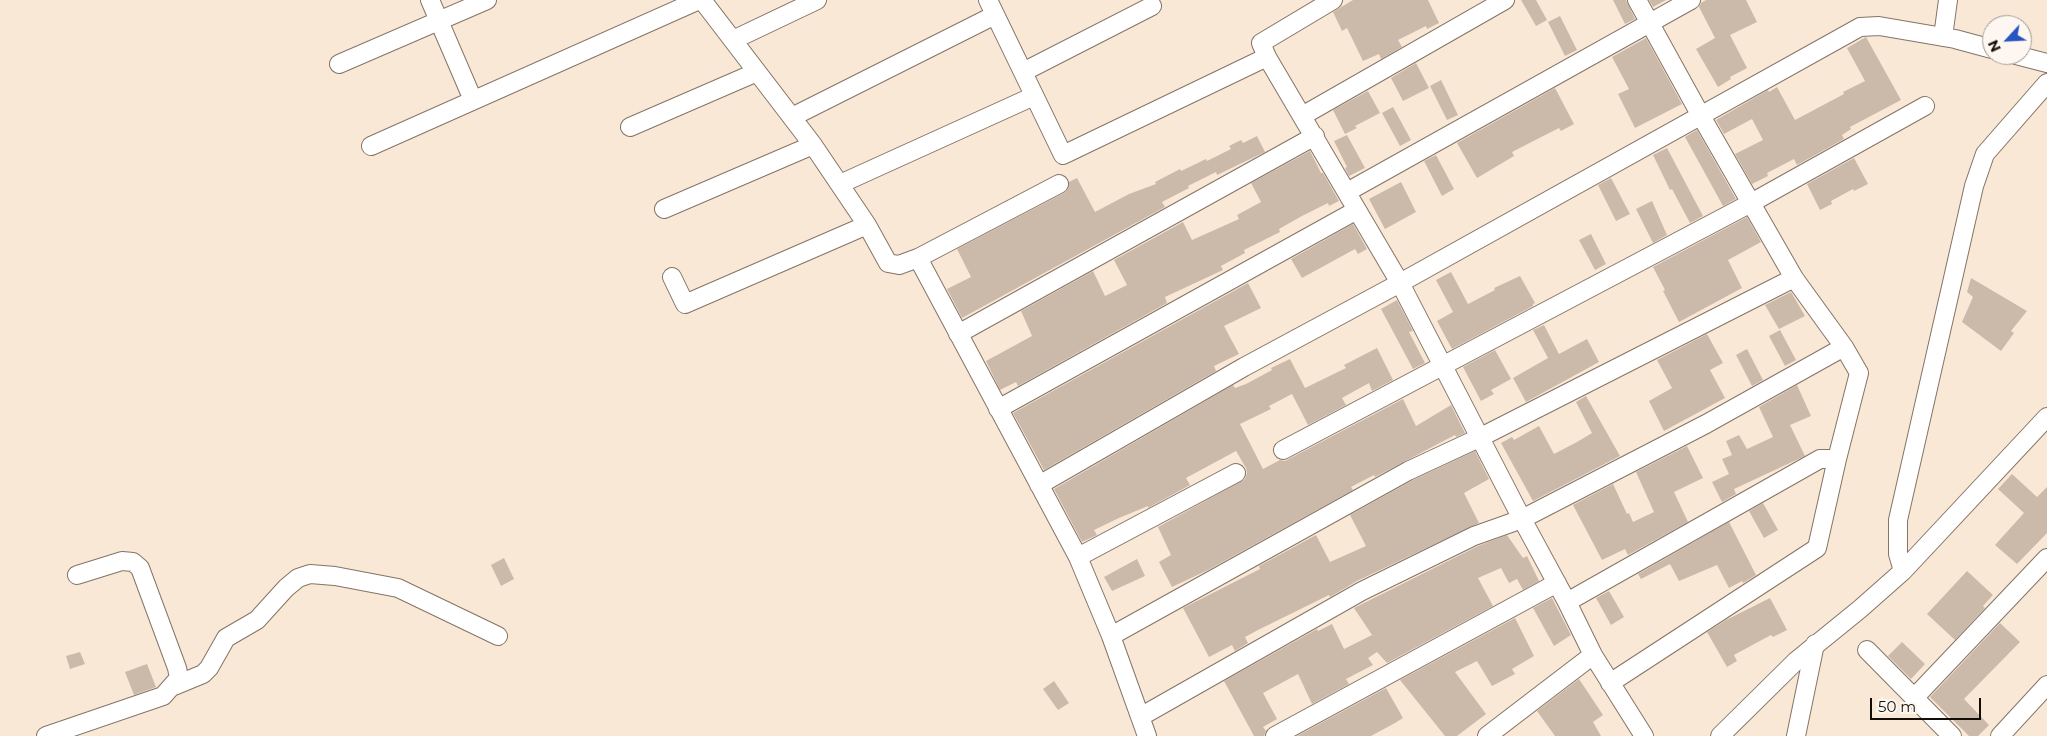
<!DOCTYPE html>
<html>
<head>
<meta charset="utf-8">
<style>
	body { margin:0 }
	#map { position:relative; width:2047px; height:736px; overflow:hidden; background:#fae8d7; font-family:Montserrat,sans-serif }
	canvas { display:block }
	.north { position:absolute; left:1982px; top:15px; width:50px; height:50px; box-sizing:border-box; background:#fef7f1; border:1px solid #a09994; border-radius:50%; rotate:245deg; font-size:14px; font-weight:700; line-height:20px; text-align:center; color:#130d08 }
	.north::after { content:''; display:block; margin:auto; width:18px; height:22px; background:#2654c2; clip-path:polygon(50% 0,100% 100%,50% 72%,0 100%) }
	.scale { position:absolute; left:1870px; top:698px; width:111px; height:22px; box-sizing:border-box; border:2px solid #130d08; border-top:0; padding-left:6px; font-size:15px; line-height:18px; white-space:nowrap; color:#130d08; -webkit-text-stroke:4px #fef7f1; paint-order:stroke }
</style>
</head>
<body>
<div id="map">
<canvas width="2047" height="736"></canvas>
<div class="north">N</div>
<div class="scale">50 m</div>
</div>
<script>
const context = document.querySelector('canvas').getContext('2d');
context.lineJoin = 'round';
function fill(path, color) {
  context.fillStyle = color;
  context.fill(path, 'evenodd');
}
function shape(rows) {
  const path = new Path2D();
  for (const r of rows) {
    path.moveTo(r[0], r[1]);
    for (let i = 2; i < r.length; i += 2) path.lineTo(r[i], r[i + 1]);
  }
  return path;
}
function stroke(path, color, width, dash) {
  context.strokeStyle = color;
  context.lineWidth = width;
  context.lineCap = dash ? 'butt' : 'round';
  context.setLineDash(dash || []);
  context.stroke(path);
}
fill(shape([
	[1353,0,1428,0,1439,23,1427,29,1426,26,1398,40,1402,47,1381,59,1379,54,1363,61,1347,28,1342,31,1333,12],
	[1521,0,1536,0,1547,20,1536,26],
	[1613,0,1626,0,1635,19,1625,24],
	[1649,0,1666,0,1653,7],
	[1706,0,1746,0,1757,22,1730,35,1747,68,1730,77,1731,79,1718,87,1696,49,1715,38,1699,7,1701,3],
	[1560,16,1577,50,1565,56,1548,22],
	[1866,37,1901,100,1850,127,1851,129,1842,135,1844,139,1797,165,1794,159,1767,173,1768,176,1752,184,1735,154,1763,140,1752,119,1724,134,1716,120,1768,90,1769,92,1777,87,1795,120,1844,94,1843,92,1865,81,1847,48],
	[1646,38,1682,104,1635,128,1618,94,1629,89,1612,57],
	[1416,63,1429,88,1403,101,1391,78],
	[1441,80,1458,115,1447,120,1430,86],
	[1555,88,1574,124,1561,131,1559,128,1512,152,1514,156,1477,178,1457,143],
	[1368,91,1380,113,1355,126,1357,128,1345,134,1333,110],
	[1393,107,1411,140,1400,146,1382,113],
	[1697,130,1736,199,1723,206,1685,137],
	[1347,135,1365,168,1349,176,1345,168,1347,167,1334,141],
	[1257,136,1265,152,1217,175,1216,172,1188,186,1189,188,1162,202,1165,207,962,318,947,289,971,277,957,249,1064,193,1068,189,1069,182,1077,178,1095,212,1129,194,1156,184,1155,182,1180,169,1181,171,1206,159,1207,161,1231,149,1229,146,1241,140,1243,143],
	[1667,148,1703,216,1690,223,1672,189,1670,190,1653,155],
	[1310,151,1321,173,1323,173,1339,201,1329,206,1328,203,1302,216,1279,229,1280,232,1244,250,1245,253,1221,266,1223,270,1165,297,1167,303,1018,386,1016,382,1000,390,986,361,1032,336,1021,311,1093,271,1105,296,1127,285,1114,260,1183,222,1192,240,1239,219,1237,215,1261,202,1251,183],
	[1436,155,1454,189,1442,196,1424,161],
	[1854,158,1868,184,1854,191,1853,189,1831,201,1832,204,1820,210,1807,184],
	[1611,178,1630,214,1616,221,1598,185],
	[1401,182,1416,212,1385,229,1369,199],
	[1652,201,1667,235,1653,243,1636,209],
	[1747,217,1761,242,1728,260,1742,288,1679,322,1663,291,1665,290,1653,267],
	[1353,224,1367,249,1358,254,1355,249,1302,278,1291,259],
	[1591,234,1606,264,1595,270,1579,240],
	[1451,272,1468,304,1495,290,1494,288,1520,276,1535,303,1533,304,1533,306,1452,349,1437,321,1453,312,1436,280],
	[1971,278,2027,311,2011,331,2014,333,2001,351,1962,322,1973,297,1967,292],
	[1248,283,1261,308,1224,326,1239,354,1214,366,1216,371,1044,470,1013,413],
	[1791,292,1805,316,1779,329,1765,305],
	[1397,300,1413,331,1409,332,1425,363,1413,369,1381,309],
	[1544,325,1559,354,1587,339,1599,362,1526,402,1513,378,1548,358,1533,330],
	[1780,330,1796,360,1785,366,1769,336],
	[1707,334,1723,363,1710,370,1725,398,1664,431,1649,401,1672,388,1657,360],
	[1377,348,1393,380,1372,391,1369,383,1342,398,1346,405,1308,425,1292,394,1269,406,1271,409,1240,424,1263,469,1280,460,1285,461,1403,399,1416,426,1451,405,1465,433,1456,437,1455,435,1375,477,1374,475,1351,487,1353,490,1208,570,1172,587,1159,562,1171,555,1158,527,1245,479,1247,473,1246,468,1236,451,1186,478,1190,485,1148,508,1148,506,1119,518,1094,530,1097,535,1082,542,1054,489,1233,385,1235,388,1246,384,1272,370,1271,368,1290,359,1305,388,1346,368,1344,365],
	[1747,349,1763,380,1752,386,1736,355],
	[1495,350,1511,379,1491,390,1494,394,1481,401,1463,367],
	[1797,385,1811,416,1790,425,1805,456,1734,489,1736,494,1722,502,1712,482,1729,474,1722,459,1732,455,1726,441,1739,435,1747,449,1773,437,1759,407],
	[1586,396,1620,456,1533,501,1501,443,1512,437,1514,440,1539,426,1554,454,1577,442,1592,433,1576,402],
	[1687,446,1703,478,1674,492,1688,522,1628,555,1625,549,1602,560,1573,505,1613,484,1627,514,1629,513,1633,522,1654,512,1636,472],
	[1475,451,1489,479,1464,493,1479,523,1357,581,1330,597,1329,595,1258,630,1245,637,1248,643,1235,651,1232,645,1209,657,1183,608,1260,569,1259,566,1316,535,1330,562,1366,546,1350,515,1413,480],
	[2012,474,2037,497,2047,487,2047,533,2017,564,1995,545,2024,513,1998,489],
	[1763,503,1778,530,1764,538,1749,511],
	[1729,522,1756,575,1743,583,1742,581,1729,588,1717,565,1679,581,1670,564,1641,579,1638,574],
	[1507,535,1523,558,1527,556,1539,581,1523,590,1517,579,1509,583,1501,568,1478,578,1493,606,1387,663,1377,652,1368,658,1373,665,1346,679,1349,684,1312,704,1298,674,1263,693,1277,719,1263,727,1266,731,1264,736,1254,736,1224,681,1317,629,1318,631,1332,624,1344,649,1372,635,1354,608,1478,546],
	[504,558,514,579,501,586,491,565],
	[1137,559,1145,576,1112,591,1104,577],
	[1967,571,1993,595,1983,606,1985,608,1955,640,1927,614],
	[1609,591,1624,617,1611,625,1596,598],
	[1552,598,1571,635,1554,646,1533,608],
	[1770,598,1787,630,1773,637,1771,635,1734,655,1737,661,1727,667,1707,632,1726,620],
	[1515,618,1534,656,1512,669,1515,674,1492,686,1477,661,1455,672,1486,714,1457,736,1445,736,1400,680],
	[2000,623,2020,642,1964,699,1989,725,1978,736,1969,736,1930,697],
	[1902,642,1925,664,1911,679,1888,656],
	[80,652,85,664,70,669,66,656],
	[147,664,156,687,134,695,125,672],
	[1579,679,1603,715,1593,722,1601,736,1555,736,1537,711],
	[1054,681,1069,703,1058,710,1043,689],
	[1386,688,1403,718,1395,723,1371,736,1297,736]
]), '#cbbaaa');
const minor = shape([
	[430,0,473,100],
	[702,0,813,145,867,225,888,263,899,265,918,258,1059,184],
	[988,0,1063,155,1267,57],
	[1333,0,1261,43,1267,57,1400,283,1522,519,1567,602,1593,655,1644,736],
	[1943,37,1948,0],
	[733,40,817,0],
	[2016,55,2047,63],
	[339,64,487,0],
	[1023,72,1152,6],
	[1302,116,1505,0],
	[792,117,995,15],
	[630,127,757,72],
	[371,146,699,0],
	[840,184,1034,96],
	[1347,192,1691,0],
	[664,209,813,145],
	[918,258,1078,557,1111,636,1147,736],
	[672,277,685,304,867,225],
	[958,334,1315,136],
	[998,409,1357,210],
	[1283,450,1751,203,1925,106],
	[1039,485,1244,367,1400,283,1860,27,1879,26,1955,39,1992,49],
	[1078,557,1236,473],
	[1903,571,1898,554,1898,520,1974,186,1985,154,2047,83],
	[1567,602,1820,459,1837,459],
	[1111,636,1408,471,1481,437,1794,278],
	[1867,650,1952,736],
	[1610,683,1817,548,1837,459,1859,373,1844,347,1794,278,1701,116,1637,0],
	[174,686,203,674,209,668,226,638,257,620,286,588,298,578,310,574,335,576,398,588,498,636],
	[1914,698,2047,558],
	[1140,717,1362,591,1474,536,1522,519,1706,424,1844,347],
	[46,736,163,696,179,678,177,668,140,568,133,562,122,561,77,575],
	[1275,736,1557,583],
	[1487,736,1593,655],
	[1720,736,1796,661,1860,609,1903,571,2047,417],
	[1796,736,1815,644],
	[2000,736,2047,685]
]);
stroke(minor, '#847465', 20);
stroke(minor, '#fff', 18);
</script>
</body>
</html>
